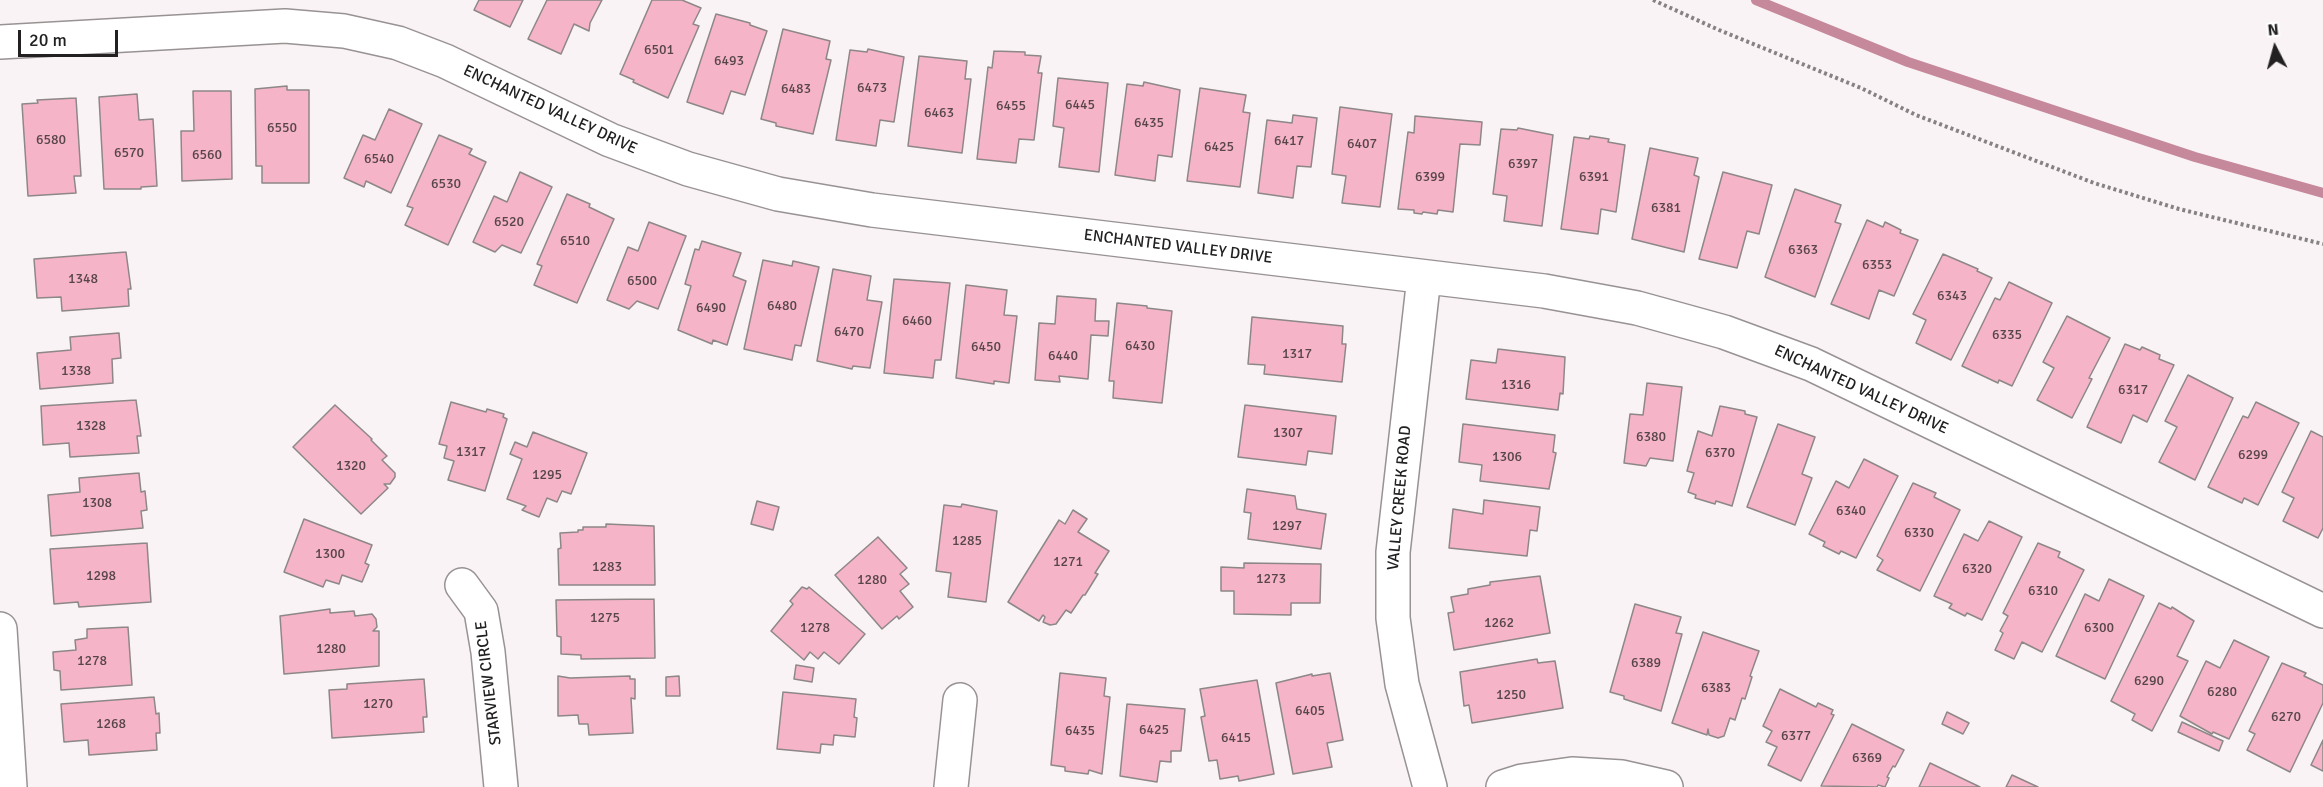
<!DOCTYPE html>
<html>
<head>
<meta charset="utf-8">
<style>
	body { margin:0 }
	#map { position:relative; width:2323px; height:787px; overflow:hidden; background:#faf3f5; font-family:Signika,sans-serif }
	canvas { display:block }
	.north { position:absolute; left:2245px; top:18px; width:60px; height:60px; -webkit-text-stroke:4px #fff; paint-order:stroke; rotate:354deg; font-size:16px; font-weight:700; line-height:24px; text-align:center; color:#222020 }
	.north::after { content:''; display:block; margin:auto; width:21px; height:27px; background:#222020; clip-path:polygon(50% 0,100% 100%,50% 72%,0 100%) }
	.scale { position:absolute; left:18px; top:30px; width:100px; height:27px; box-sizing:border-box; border:3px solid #222020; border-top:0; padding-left:8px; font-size:18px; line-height:21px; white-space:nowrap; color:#222020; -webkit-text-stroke:4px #fff; paint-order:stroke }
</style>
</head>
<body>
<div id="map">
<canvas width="2323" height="787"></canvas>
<div class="north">N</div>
<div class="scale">20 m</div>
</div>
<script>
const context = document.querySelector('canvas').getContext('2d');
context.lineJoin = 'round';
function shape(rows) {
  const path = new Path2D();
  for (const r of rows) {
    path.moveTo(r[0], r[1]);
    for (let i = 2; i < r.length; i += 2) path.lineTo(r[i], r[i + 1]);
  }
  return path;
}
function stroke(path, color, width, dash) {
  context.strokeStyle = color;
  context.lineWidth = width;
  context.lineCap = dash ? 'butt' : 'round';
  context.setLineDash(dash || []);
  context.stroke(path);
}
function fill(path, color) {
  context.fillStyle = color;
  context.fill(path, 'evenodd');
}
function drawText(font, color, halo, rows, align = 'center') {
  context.font = font + ' Signika,sans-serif';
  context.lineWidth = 5;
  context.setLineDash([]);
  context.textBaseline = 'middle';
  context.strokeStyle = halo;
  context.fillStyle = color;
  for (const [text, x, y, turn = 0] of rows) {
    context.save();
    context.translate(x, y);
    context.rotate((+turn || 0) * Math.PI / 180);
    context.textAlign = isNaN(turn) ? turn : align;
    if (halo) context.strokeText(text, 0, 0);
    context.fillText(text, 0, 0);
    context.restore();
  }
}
stroke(shape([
	[1756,0,1908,62,2195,157,2323,193]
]), '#c6889b', 10);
const building = shape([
	[479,0,523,0,510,27,474,10,479,0],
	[547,0,602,0,590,23,589,31,574,24,561,54,528,39,547,0],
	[652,0,682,0,701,8,693,24,699,26,668,98,633,82,634,80,620,74,652,0],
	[716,14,750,23,750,25,767,31,745,95,731,91,723,114,687,102,716,14],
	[783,29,830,41,826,59,831,60,813,134,776,126,776,123,761,119,783,29],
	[868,49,904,57,894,122,880,120,876,146,836,140,850,50,867,52,868,49],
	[994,51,1025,52,1025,55,1041,56,1038,73,1042,73,1034,140,1019,139,1016,163,977,159,988,67,992,68,994,51],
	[919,56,967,61,965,79,971,79,962,153,908,146,919,56],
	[1058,78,1108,83,1099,172,1059,167,1064,128,1053,126,1058,78],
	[1144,82,1180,90,1172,157,1158,155,1155,181,1115,175,1127,84,1143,86,1144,82],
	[287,86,287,90,309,90,309,183,262,183,262,166,256,166,255,89,287,86],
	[1200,88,1246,95,1243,112,1250,113,1240,187,1187,181,1200,88],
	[193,91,231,91,232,179,182,181,181,131,194,131,193,91],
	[137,94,139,120,153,119,157,186,141,187,141,189,104,189,99,97,137,94],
	[76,98,81,176,74,176,76,193,28,196,22,104,38,103,37,100,76,98],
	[1340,107,1392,114,1380,207,1342,203,1346,176,1332,174,1340,107],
	[389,109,422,124,391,193,366,181,364,187,344,178,363,135,375,140,389,109],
	[1293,115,1317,118,1311,167,1297,166,1293,198,1258,193,1267,120,1292,123,1293,115],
	[1415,116,1482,122,1480,145,1460,144,1453,212,1438,210,1437,214,1423,212,1422,214,1414,213,1414,210,1398,209,1408,132,1414,133,1415,116],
	[1518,128,1553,135,1542,226,1504,221,1507,196,1493,194,1501,129,1517,130,1518,128],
	[439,135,472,149,469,154,486,162,448,245,405,225,413,208,407,206,439,135],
	[1590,136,1609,139,1608,142,1625,145,1616,212,1601,209,1598,234,1561,229,1574,137,1589,139,1590,136],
	[1650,148,1698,158,1694,175,1699,177,1684,252,1632,239,1650,148],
	[520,172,552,187,521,253,502,245,495,252,473,242,494,196,507,202,520,172],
	[1723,172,1772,185,1759,234,1747,231,1737,268,1699,259,1723,172],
	[1795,189,1841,205,1835,222,1841,224,1815,297,1765,277,1795,189],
	[567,194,590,204,589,207,614,219,577,303,534,285,542,266,537,264,567,194],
	[1867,220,1883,227,1885,222,1901,230,1900,233,1918,240,1894,296,1879,290,1869,319,1831,304,1867,220],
	[649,222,686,236,658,309,637,301,629,309,607,300,628,247,638,251,649,222],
	[702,241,741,253,733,276,746,281,727,345,713,340,712,344,678,330,691,286,685,284,695,249,699,250,702,241],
	[126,252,131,289,128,289,129,306,62,311,61,297,37,298,34,259,126,252],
	[1943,254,1978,269,1977,271,1992,278,1951,360,1916,343,1926,320,1913,314,1943,254],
	[763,260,792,266,793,261,819,267,801,346,795,345,792,360,744,349,763,260],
	[833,269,871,276,867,300,882,302,870,368,853,366,852,369,817,361,833,269],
	[894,279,950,283,941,360,935,360,933,378,884,373,894,279],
	[2009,282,2052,303,2012,386,1999,380,1998,383,1962,366,1995,298,2000,300,2009,282],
	[966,285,1007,290,1004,315,1017,316,1009,383,994,381,994,384,956,378,966,285],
	[1057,296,1096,299,1095,321,1109,321,1108,336,1091,335,1088,379,1059,376,1060,382,1035,380,1039,323,1055,324,1057,296],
	[1117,303,1147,306,1147,308,1172,311,1162,403,1113,398,1114,381,1109,381,1117,303],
	[2067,316,2110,338,2089,378,2092,379,2072,418,2037,400,2054,368,2043,362,2067,316],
	[1252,317,1343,326,1342,344,1346,344,1342,382,1264,374,1265,365,1248,364,1252,317],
	[119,333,121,358,112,359,113,383,40,389,37,353,71,350,70,337,119,333],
	[2125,344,2140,350,2142,347,2160,355,2159,359,2174,365,2147,422,2133,415,2121,443,2087,427,2125,344],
	[1498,349,1565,357,1563,394,1560,393,1558,410,1466,399,1471,360,1496,363,1498,349],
	[2188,375,2233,398,2195,480,2159,462,2177,427,2165,421,2188,375],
	[1647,383,1682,387,1673,461,1650,458,1646,466,1624,463,1630,414,1643,415,1647,383],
	[136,400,141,436,137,436,139,453,70,457,69,443,43,445,41,406,136,400],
	[451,402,486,412,487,409,504,414,503,417,507,419,485,491,448,480,454,461,444,458,447,446,439,444,451,402],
	[2256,402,2299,423,2258,505,2244,498,2242,503,2208,487,2243,416,2248,418,2256,402],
	[335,405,372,439,371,440,387,456,382,460,395,473,395,477,390,484,384,484,388,488,361,514,293,447,335,405],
	[1245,405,1336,416,1332,454,1308,451,1306,465,1238,457,1245,405],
	[1720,406,1745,411,1745,414,1757,417,1732,506,1716,501,1715,504,1695,498,1696,495,1688,492,1694,473,1687,471,1698,431,1712,436,1720,406],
	[1463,424,1555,435,1553,452,1556,453,1549,489,1480,481,1482,465,1459,462,1463,424],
	[1778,424,1815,437,1802,474,1812,478,1795,525,1747,507,1778,424],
	[2311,431,2323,437,2323,528,2318,538,2283,521,2294,498,2282,492,2311,431],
	[533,432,587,453,571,494,562,491,557,502,547,498,539,517,522,510,526,506,507,499,522,459,510,454,515,442,527,447,533,432],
	[1864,459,1898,476,1856,558,1841,551,1839,554,1823,546,1825,542,1809,534,1836,481,1849,488,1864,459],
	[139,473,141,492,145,491,147,510,141,511,143,528,51,536,48,495,80,492,79,478,139,473],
	[1913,483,1936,493,1934,497,1960,510,1920,591,1877,570,1883,560,1877,556,1913,483],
	[1247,489,1295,496,1297,509,1326,514,1321,549,1248,539,1251,513,1244,512,1247,489],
	[1484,500,1540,507,1537,531,1530,530,1527,556,1449,548,1453,509,1483,514,1484,500],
	[757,501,779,507,773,530,751,524,757,501],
	[962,504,997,511,986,602,948,597,951,573,936,571,944,505,961,507,962,504],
	[1073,510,1087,519,1078,532,1109,551,1095,573,1098,574,1085,595,1083,595,1071,613,1066,610,1056,624,1050,625,1043,622,1045,617,1043,615,1039,621,1008,602,1059,520,1065,524,1073,510],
	[304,519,372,545,365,563,369,565,362,582,342,575,339,584,326,580,323,587,284,572,304,519],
	[1989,521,2022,537,1982,620,1967,613,1965,616,1949,608,1952,604,1934,596,1964,534,1978,541,1989,521],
	[606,524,654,526,655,585,559,585,558,549,561,548,560,533,578,532,578,530,583,530,583,527,606,527,606,524],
	[878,537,907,568,900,574,909,584,900,591,913,607,899,619,897,616,882,629,835,575,878,537],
	[147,543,151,602,79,607,78,602,54,604,50,549,147,543],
	[2038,543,2060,552,2058,557,2084,570,2042,652,2022,642,2014,659,1995,650,2003,633,2000,631,2008,616,2003,613,2038,543],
	[1244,563,1321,564,1320,603,1291,603,1291,615,1234,614,1234,591,1221,591,1221,567,1244,568,1244,563],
	[1540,576,1550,633,1454,650,1448,613,1454,612,1451,597,1468,594,1468,589,1490,585,1490,582,1540,576],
	[2109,579,2144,596,2105,679,2056,656,2085,594,2099,601,2109,579],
	[802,587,807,589,809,587,865,634,839,664,824,652,818,659,810,652,804,660,771,631,793,604,790,601,802,587],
	[654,599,655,658,581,659,581,655,561,654,561,637,557,636,556,600,654,599],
	[2159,603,2171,609,2172,607,2194,621,2177,656,2188,661,2152,731,2132,720,2135,714,2111,701,2159,603],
	[1635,604,1681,617,1676,633,1682,634,1661,711,1624,699,1624,696,1610,692,1635,604],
	[330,609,330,613,354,611,355,616,372,614,376,619,377,627,373,631,379,631,379,666,284,674,280,616,330,609],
	[128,627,132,685,61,690,60,671,54,670,53,652,76,650,75,640,87,638,87,629,128,627],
	[1703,632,1759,651,1750,676,1752,677,1745,699,1742,698,1735,720,1730,718,1724,736,1718,738,1709,735,1708,729,1707,735,1672,723,1703,632],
	[2234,640,2269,657,2229,739,2213,732,2212,734,2180,716,2206,661,2220,668,2234,640],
	[1537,659,1538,663,1555,661,1563,708,1472,723,1469,705,1464,706,1460,672,1537,659],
	[2282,663,2306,673,2304,676,2323,685,2323,703,2290,772,2247,750,2255,734,2249,731,2282,663],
	[796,665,814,668,812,682,794,679,796,665],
	[1060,673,1106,678,1104,696,1110,697,1102,774,1089,770,1088,774,1065,771,1065,767,1051,765,1060,673],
	[1330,673,1343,740,1327,743,1332,767,1293,774,1276,683,1312,674,1312,676,1330,673],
	[558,676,570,678,630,676,630,679,635,679,635,699,631,698,633,733,589,735,588,724,579,724,578,715,558,716,558,676],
	[679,676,680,696,666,696,666,677,679,676],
	[424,679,427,717,423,717,424,732,332,738,329,690,347,689,347,684,424,679],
	[1257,680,1274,774,1239,781,1238,776,1220,779,1217,760,1209,761,1201,717,1205,716,1200,689,1257,680],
	[1780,689,1816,707,1818,703,1833,710,1831,714,1834,715,1801,781,1768,765,1777,747,1766,742,1772,731,1763,726,1780,689],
	[783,692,856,699,854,717,857,718,855,737,834,735,833,745,821,744,820,753,777,749,783,692],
	[154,697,156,714,159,713,160,733,156,733,157,750,89,755,88,740,64,742,61,704,154,697],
	[1127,704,1185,709,1181,751,1171,751,1171,762,1160,761,1157,782,1120,776,1127,704],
	[1947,712,1969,723,1963,734,1942,724,1947,712],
	[2182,722,2223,741,2219,751,2178,732,2182,722],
	[1852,724,1904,750,1895,767,1893,766,1887,777,1889,778,1885,787,1878,785,1877,787,1821,786,1852,724],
	[2323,740,2323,771,2311,765,2323,740],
	[1930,763,1980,787,1919,787,1930,763],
	[2012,775,2038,787,2006,787,2012,775]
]);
fill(building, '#f5b4c7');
stroke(building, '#8d8788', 1.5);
const minor = shape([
	[0,42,285,26,344,31,398,43,445,61,610,140,688,169,778,194,872,210,1544,291,1637,308,1724,332,1811,364,2323,611],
	[1424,277,1393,552,1393,618,1402,684,1430,787],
	[462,585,481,611,488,652,501,787],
	[0,629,10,787],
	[951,787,960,700],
	[1503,787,1522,781,1572,774,1622,777,1666,787]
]);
stroke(minor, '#989293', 36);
stroke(shape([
	[1653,0,1719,30,1861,88,1916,115,2094,183,2179,209,2323,244]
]), '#868283', 4, [3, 3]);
stroke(minor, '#fff', 33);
drawText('14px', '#57454a', null, [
	["6501",659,50],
	["6493",729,61],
	["6473",872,88],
	["6483",796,89],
	["6445",1080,105],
	["6455",1011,106],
	["6463",939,113],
	["6435",1149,123],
	["6550",282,128],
	["6580",51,140],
	["6417",1289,141],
	["6407",1362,144],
	["6425",1219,147],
	["6570",129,153],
	["6560",207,155],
	["6540",379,159],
	["6397",1523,164],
	["6399",1430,177],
	["6391",1594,177],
	["6530",446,184],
	["6381",1666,208],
	["6520",509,222],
	["6510",575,241],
	["6363",1803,250],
	["6353",1877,265],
	["1348",83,279],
	["6500",642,281],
	["6343",1952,296],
	["6480",782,306],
	["6490",711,308],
	["6460",917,321],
	["6470",849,332],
	["6335",2007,335],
	["6430",1140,346],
	["6450",986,347],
	["1317",1297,354],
	["6440",1063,356],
	["1338",76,371],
	["1316",1516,385],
	["6317",2133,390],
	["1328",91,426],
	["1307",1288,433],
	["6380",1651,437],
	["1317",471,452],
	["6370",1720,453],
	["6299",2253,455],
	["1306",1507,457],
	["1320",351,466],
	["1295",547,475],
	["1308",97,503],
	["6340",1851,511],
	["1297",1287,526],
	["6330",1919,533],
	["1285",967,541],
	["1300",330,554],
	["1271",1068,562],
	["1283",607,567],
	["6320",1977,569],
	["1298",101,576],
	["1273",1271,579],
	["1280",872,580],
	["6310",2043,591],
	["1275",605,618],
	["1262",1499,623],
	["1278",815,628],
	["6300",2099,628],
	["1280",331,649],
	["1278",92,661],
	["6389",1646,663],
	["6290",2149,681],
	["6383",1716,688],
	["6280",2222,692],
	["1250",1511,695],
	["1270",378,704],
	["6405",1310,711],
	["6270",2286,717],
	["1268",111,724],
	["6425",1154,730],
	["6435",1080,731],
	["6377",1796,736],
	["6415",1236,738],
	["6369",1867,758]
]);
drawText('16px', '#222020', '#fff', [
	["ENCHANTED VALLEY DRIVE",550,110,25],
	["ENCHANTED VALLEY DRIVE",1178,247,7],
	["ENCHANTED VALLEY DRIVE",1861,390,25],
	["VALLEY CREEK ROAD",1400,498,-85],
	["STARVIEW CIRCLE",489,683,-97]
]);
</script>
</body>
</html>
